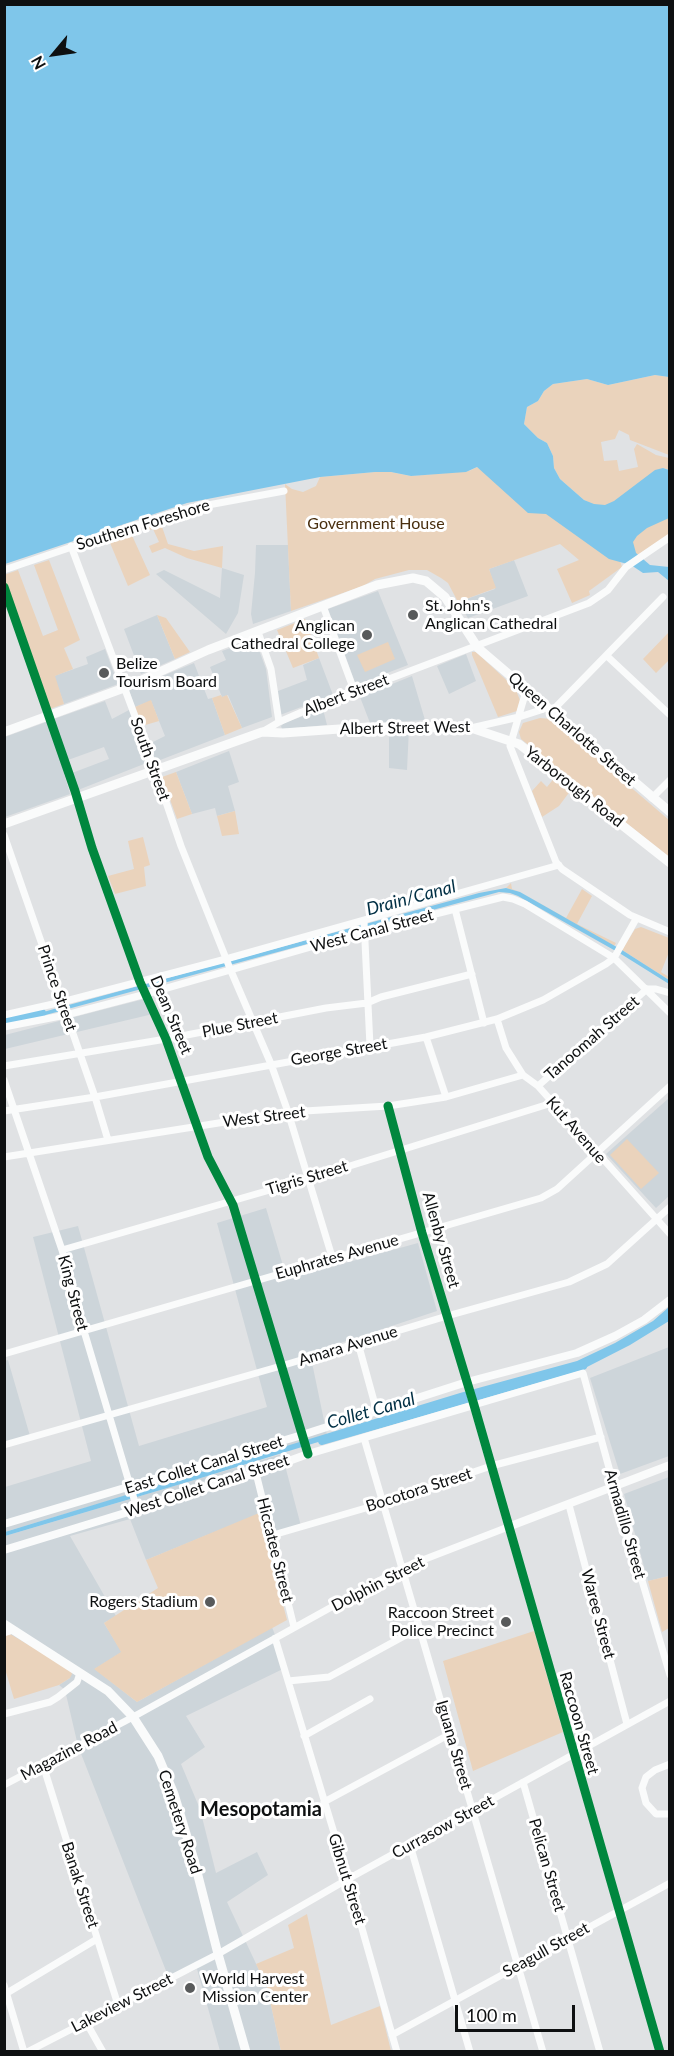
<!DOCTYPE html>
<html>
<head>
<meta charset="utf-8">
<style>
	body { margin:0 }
	#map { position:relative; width:674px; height:2056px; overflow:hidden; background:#e0e2e4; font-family:Lato,sans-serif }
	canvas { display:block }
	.frame { position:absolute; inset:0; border:6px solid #0e1011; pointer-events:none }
	.north { position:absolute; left:24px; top:24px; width:60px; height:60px; -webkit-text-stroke:4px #fff; paint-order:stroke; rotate:241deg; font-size:16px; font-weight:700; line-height:24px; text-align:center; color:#0e1011 }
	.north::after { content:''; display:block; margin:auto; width:21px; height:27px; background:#0e1011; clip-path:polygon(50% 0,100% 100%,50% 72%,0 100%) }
	.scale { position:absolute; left:455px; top:2005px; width:120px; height:27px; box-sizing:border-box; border:3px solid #0e1011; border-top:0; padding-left:8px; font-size:18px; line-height:21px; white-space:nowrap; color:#0e1011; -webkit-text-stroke:4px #fff; paint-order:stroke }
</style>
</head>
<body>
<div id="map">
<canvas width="674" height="2056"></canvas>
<div class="frame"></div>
<div class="north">N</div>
<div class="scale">100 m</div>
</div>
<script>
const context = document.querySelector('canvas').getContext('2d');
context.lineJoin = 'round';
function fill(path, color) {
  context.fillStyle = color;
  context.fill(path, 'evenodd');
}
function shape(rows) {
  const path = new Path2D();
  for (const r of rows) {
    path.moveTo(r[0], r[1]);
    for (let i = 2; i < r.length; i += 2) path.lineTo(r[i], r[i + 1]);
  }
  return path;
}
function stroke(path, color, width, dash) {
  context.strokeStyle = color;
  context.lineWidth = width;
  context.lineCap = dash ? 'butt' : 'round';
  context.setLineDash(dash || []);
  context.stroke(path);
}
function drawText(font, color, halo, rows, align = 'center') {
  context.font = font + ' Lato,sans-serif';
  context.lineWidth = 6;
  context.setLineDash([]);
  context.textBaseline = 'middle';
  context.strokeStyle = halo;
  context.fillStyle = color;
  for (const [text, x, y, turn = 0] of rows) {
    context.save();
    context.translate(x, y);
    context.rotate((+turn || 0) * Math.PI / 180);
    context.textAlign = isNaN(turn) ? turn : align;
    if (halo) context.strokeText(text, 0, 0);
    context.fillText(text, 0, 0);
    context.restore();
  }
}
fill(shape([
	[256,545,288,545,291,611,253,624,251,614,255,573],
	[514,560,528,596,468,618,458,602,495,589,489,569],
	[222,568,244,575,238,613,226,634,156,574,164,570,220,598],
	[378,591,408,665,356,685,328,609],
	[157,615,175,659,141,674,124,629],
	[255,639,266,669,272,717,242,728,228,695,222,697,210,667,226,660,222,651],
	[105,649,118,684,64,704,54,676,88,664,86,657],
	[466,654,476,681,449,694,437,666],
	[319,658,333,695,280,715,278,691,307,680,303,665],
	[194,663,208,699,212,698,225,735,155,762,149,744,165,736,151,701,135,707,129,690],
	[412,676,425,720,370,723,360,697],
	[105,701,112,719,129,710,149,762,78,790,72,773,109,759,104,747,68,760,54,719],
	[323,709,327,725,282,729,281,726,284,723],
	[49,721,70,794,5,817,5,737],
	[389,727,409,728,407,770,389,768],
	[229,751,239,782,228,786,235,811,217,816,215,808,192,814,176,772],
	[148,998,153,1014,5,1049,5,1035],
	[669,1098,669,1196,656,1208,606,1154],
	[266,1208,287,1279,418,1243,437,1311,310,1353,327,1435,5,1532,5,1487,91,1461,33,1237,78,1226,139,1446,267,1407,217,1223],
	[669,1347,669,1456,620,1474,590,1378],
	[8,1360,30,1436,5,1444,4,1361],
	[282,1454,301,1526,265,1538,259,1514,146,1560,130,1519,70,1536,116,1616,104,1623,122,1652,95,1669,137,1702,272,1627,287,1667,186,1716,205,1747,181,1764,200,1809,216,1873,257,1852,268,1875,227,1902,267,1987,281,2051,220,2051,197,1969,170,1981,78,1746,65,1690,59,1685,70,1678,5,1636,5,1536],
	[669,1477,669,1576,648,1581,624,1494]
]), '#cdd5da');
fill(shape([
	[655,375,669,377,669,455,630,440,629,435,619,430,615,439,601,442,604,461,617,460,619,471,638,467,634,449,637,444,656,455,669,458,669,470,663,468,622,518,584,500,560,479,554,468,553,456,547,443,538,438,524,424,527,407,538,401,544,391,553,384,587,379,608,385],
	[477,467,620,561,622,567,589,591,590,595,572,603,557,569,579,560,560,544,489,569,496,588,458,602,448,583,441,578,427,570,409,570,375,579,363,586,291,611,285,484,292,489,303,492,316,486,320,477,375,472,391,472,411,476,469,471],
	[669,506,669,534,639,554,634,554,629,536],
	[160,521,168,544,194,551,223,546,222,568,187,558,165,548,152,553,149,546,159,542,153,529,145,531,143,526],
	[130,531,150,575,128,586,108,538],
	[49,560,80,640,64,648,73,669,55,676,64,704,50,709,5,580,4,575,18,570,43,636,58,630,34,565],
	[157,615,166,618,190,652,175,659],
	[305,619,319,658,293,668,277,630],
	[669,632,669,660,656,673,643,659],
	[388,642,395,659,365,672,357,655],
	[476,652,515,688,520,700,517,711,498,717,472,655,472,652],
	[221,695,222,697,227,695,242,728,225,735,212,698],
	[151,700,159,721,142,726,135,707],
	[540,718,551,719,669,820,669,857,521,739,519,732,523,723],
	[176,772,192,814,177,819,162,777],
	[555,777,571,790,559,806,542,817,532,791,541,781,547,787],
	[235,811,239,834,222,836,217,816],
	[143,837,150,865,144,867,146,886,115,894,108,876,134,869,128,841],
	[511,883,512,889,520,892,566,918,582,889,592,896,577,924,616,943,614,946,520,892,506,888],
	[641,927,669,938,669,952,661,972,669,977,669,980,622,950,635,929],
	[627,1139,659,1173,641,1189,610,1155],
	[259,1513,287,1620,137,1702,94,1669,121,1652,104,1623,158,1588,146,1560],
	[669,1576,669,1628,662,1632,648,1581],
	[534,1631,563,1732,473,1771,443,1661],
	[10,1634,70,1669,72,1674,70,1678,59,1685,14,1699,5,1669,4,1636],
	[307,1914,331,2025,380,2006,391,2051,281,2051,267,1987,256,1964,294,1948,288,1925]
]), '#ead3bc');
fill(shape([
	[4,5,669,5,669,377,655,375,608,385,587,379,553,384,544,391,538,401,527,407,524,424,538,438,547,443,553,456,554,468,560,479,584,500,594,504,605,505,614,501,655,470,663,468,669,470,669,518,647,528,637,536,633,542,636,553,650,565,669,567,669,581,658,572,643,573,631,565,609,559,546,514,528,513,477,467,466,472,411,476,391,472,375,472,320,477,187,503,5,564],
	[506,888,520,892,622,950,669,980,669,984,621,954,518,896,510,893,499,892,5,1026,5,1023,54,1009,479,893],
	[669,1307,669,1321,630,1345,587,1367,566,1369,478,1393,191,1481,5,1536,5,1532,460,1393,577,1361,615,1343,653,1321]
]), '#7fc6ea');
stroke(shape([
	[4,1021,42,1013],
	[322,1441,583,1366]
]), '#7fc6ea', 8);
stroke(shape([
	[71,546,153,764,181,846,231,971,271,1064,288,1112,333,1260],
	[4,570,181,510,284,491],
	[4,587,75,791,92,848,140,982,166,1039,208,1157,233,1205,308,1454],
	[323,606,355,693],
	[258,632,271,669,279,722],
	[607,656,670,715],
	[526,691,510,746,556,862,562,869,630,915,670,932],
	[551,712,663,597],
	[471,728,519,717,547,708],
	[262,732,279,722,302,712,589,603,608,590,626,567,670,537],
	[652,798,670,780],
	[4,835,95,1097,108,1140],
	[455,909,484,1023],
	[364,921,370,1046],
	[647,989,656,989,670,993],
	[4,1015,62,1002,226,959,559,865],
	[497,1019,506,1048,523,1075,538,1086,670,1234],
	[4,1027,66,1015,146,994,360,933,503,897,513,899,525,904,614,958,670,1013],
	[426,1037,446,1097],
	[4,1066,166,1039,326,1008,367,1003,381,997,472,974],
	[4,1080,62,1250,84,1331,137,1509],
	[538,1086,647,989],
	[388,1106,422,1233,467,1382],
	[4,1111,95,1097,426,1037,497,1019,543,1000,606,964,614,958,636,919],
	[4,1157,288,1112,388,1106,446,1097,523,1075],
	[62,1250,308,1179,552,1103],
	[358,1343,377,1412],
	[4,1354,541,1198,557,1189,670,1086],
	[474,1405,583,1373,614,1486,670,1675],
	[364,1438,543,2052],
	[4,1445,281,1366,447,1316,569,1282,607,1264,670,1207],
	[256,1473,294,1627],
	[569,1505,627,1724],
	[273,1535,383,1503,491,1466,601,1437],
	[4,1633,13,1630],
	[275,1638,348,1879,397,2052],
	[288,1681,329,1677,419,1628],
	[4,1714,50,1702,58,1697,77,1682,80,1673],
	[304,1736,370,1699],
	[670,1764,655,1770,646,1777,642,1788,646,1803,656,1814,670,1814],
	[43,1765,118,2005],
	[523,1782,600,2052],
	[4,1785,133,1717,402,1568,508,1527],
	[324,1802,450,1734],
	[410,1845,470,2052],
	[4,1985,24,2052],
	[7,1993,97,1939],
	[86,2022,103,2052],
	[392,2035,670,1883],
	[27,2052,218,1954,348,1879,670,1701]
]), '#fafbfb', 7);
stroke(shape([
	[467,1382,660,2052],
	[4,1524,302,1435,467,1382,577,1353,615,1336,644,1320,670,1300],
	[508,1527,670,1465],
	[4,1550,256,1473,308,1454,474,1405]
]), '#fafbfb', 8);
stroke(shape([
	[4,732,124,688,208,650,377,585,413,578,426,581,445,597,478,648,670,812],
	[4,824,262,732,283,733,368,727,471,728,519,744,670,863],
	[4,1624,108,1691,133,1717,158,1756,174,1794,194,1860,218,1954,246,2052]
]), '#fafbfb', 9);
stroke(shape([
	[4,587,75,791,92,848,140,982,166,1039,208,1157,233,1205,308,1454],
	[388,1106,422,1233,474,1405,660,2052]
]), '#00873e', 9);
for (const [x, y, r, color] of [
	[413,615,6,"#585a5b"],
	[367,635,6,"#585a5b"],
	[104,673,6,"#585a5b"],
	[210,1602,6,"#585a5b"],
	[506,1622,6,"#585a5b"],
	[190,1988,6,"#585a5b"]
]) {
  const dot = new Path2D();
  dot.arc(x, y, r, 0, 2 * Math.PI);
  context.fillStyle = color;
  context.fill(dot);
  stroke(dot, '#fff', 2);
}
drawText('16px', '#492f0f', '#fff', [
	["Government House",376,524]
]);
drawText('16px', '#0e1011', '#fff', [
	["Southern Foreshore",143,525,-17],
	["Albert Street",346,695,-21],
	["Albert Street West",405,728,-1],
	["Queen Charlotte Street",572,729,41],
	["South Street",150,759,70],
	["Yarborough Road",574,787,38],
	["West Canal Street",372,931,-15],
	["Prince Street",57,988,71],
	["Dean Street",171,1015,67],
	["Plue Street",240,1025,-11],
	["Tanoomah Street",592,1038,-41],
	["George Street",339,1052,-10],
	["West Street",264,1117,-7],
	["Kut Avenue",576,1130,49],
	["Tigris Street",307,1178,-17],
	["Allenby Street",441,1240,74],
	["Euphrates Avenue",337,1257,-16],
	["King Street",73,1293,75],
	["Amara Avenue",348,1346,-17],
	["East Collet Canal Street",204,1465,-17],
	["West Collet Canal Street",207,1486,-18],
	["Bocotora Street",419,1490,-18],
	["Armadillo Street",625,1524,74],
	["Hiccatee Street",275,1550,76],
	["Dolphin Street",378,1584,-27],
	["Waree Street",598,1614,75],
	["Raccoon Street",579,1723,74],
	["Iguana Street",454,1745,74],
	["Magazine Road",69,1751,-28],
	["Cemetery Road",180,1822,72],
	["Currasow Street",443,1827,-29],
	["Pelican Street",547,1865,74],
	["Gibnut Street",347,1879,73],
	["Banak Street",80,1885,72],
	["Seagull Street",546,1950,-29],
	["Lakeview Street",122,2003,-27]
]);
drawText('16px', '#0e1011', '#fff', [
	["St. John's",425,606],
	["Anglican Cathedral",425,624],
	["Anglican",355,626,"right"],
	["Cathedral College",355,644,"right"],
	["Belize",116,664],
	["Tourism Board",116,682],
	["Rogers Stadium",198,1602,"right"],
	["Raccoon Street",494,1613,"right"],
	["Police Precinct",494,1631,"right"],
	["World Harvest",202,1979],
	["Mission Center",202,1997]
], 'left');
drawText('italic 18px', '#012f44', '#fff', [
	["Drain/Canal",411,898,-15],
	["Collet Canal",371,1411,-16]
]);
drawText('bold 20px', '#0e1011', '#fff', [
	["Mesopotamia",261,1810]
]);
</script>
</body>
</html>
